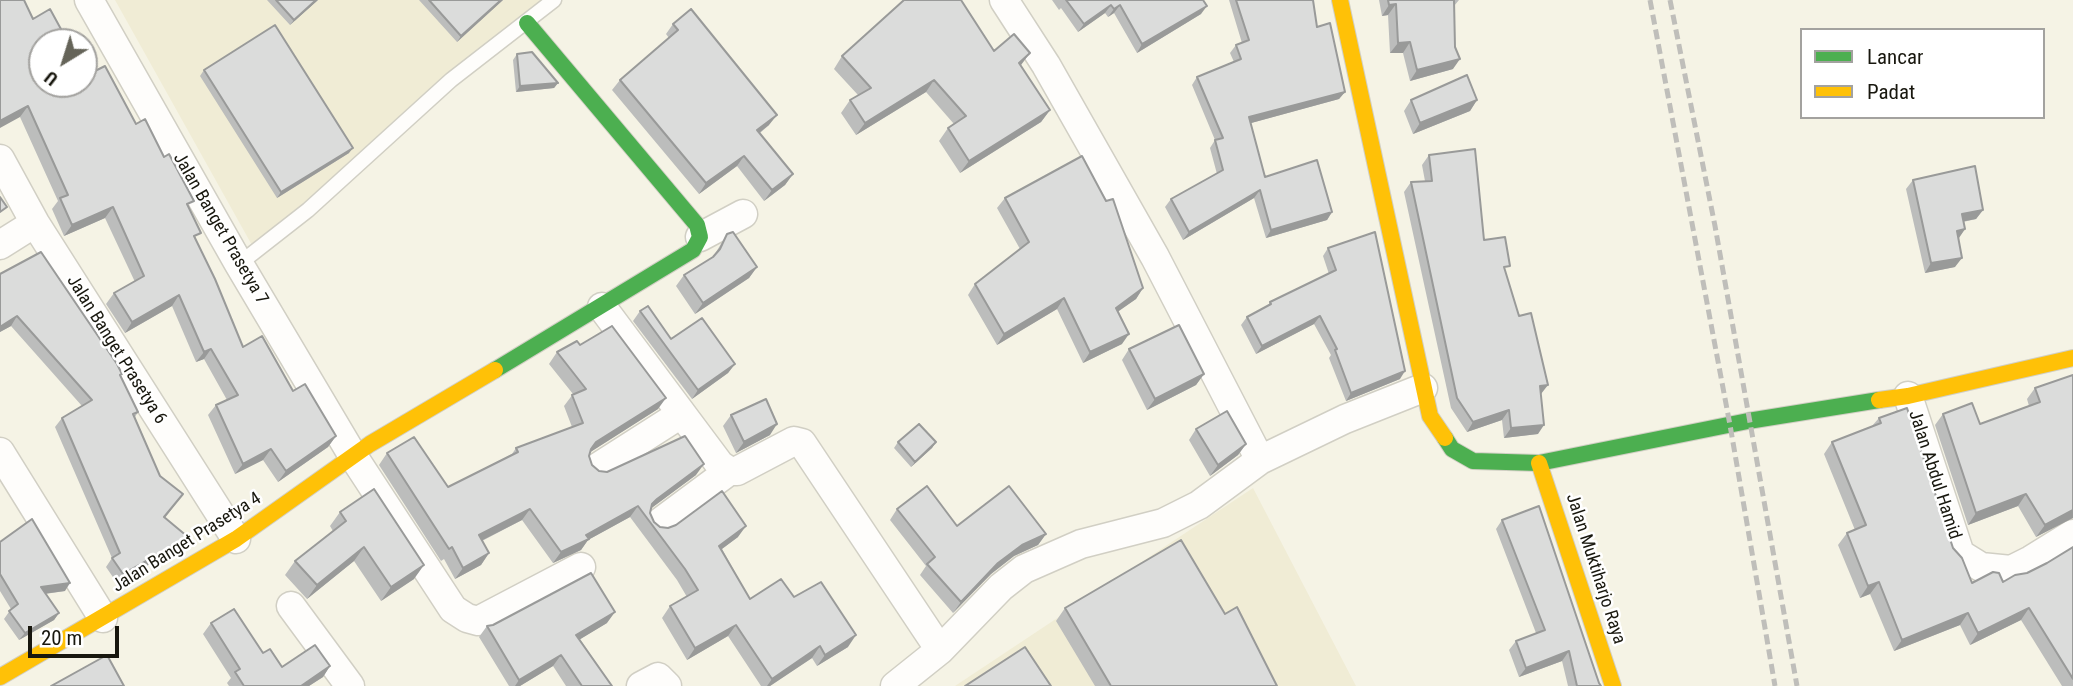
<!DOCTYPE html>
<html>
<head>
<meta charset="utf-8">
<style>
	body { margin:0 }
	#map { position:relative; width:2073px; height:686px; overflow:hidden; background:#f5f3e5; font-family:"Roboto Condensed",sans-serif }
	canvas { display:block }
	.legend { position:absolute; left:1800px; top:28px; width:245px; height:91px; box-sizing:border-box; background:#fff; border:2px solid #a3a29f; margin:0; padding:9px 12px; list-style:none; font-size:21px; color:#18170e }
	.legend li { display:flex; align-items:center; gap:14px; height:35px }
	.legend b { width:35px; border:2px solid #a3a29f }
	.north { position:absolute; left:28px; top:28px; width:70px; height:70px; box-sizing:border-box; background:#fff; border:2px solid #a3a29f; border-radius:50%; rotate:218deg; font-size:19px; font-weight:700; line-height:28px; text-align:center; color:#18170e }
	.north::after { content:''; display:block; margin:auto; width:24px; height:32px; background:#656459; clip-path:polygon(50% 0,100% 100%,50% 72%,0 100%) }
	.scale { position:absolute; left:28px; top:626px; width:91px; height:32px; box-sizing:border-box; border:4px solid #18170e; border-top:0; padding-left:9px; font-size:21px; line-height:24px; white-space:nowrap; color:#18170e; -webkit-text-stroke:5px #fff; paint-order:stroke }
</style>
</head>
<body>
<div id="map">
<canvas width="2073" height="686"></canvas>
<ul class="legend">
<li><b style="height:9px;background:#4caf50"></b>Lancar</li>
<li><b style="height:9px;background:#ffc107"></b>Padat</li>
</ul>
<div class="north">U</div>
<div class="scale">20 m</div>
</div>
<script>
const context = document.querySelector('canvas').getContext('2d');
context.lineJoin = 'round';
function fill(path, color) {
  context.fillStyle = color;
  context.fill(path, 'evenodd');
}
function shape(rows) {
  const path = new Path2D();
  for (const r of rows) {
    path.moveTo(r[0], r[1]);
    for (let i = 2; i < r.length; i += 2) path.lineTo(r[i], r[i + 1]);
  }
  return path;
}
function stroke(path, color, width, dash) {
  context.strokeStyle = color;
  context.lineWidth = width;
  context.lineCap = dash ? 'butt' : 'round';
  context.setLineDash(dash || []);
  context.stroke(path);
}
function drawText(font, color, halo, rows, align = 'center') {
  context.font = font + ' "Roboto Condensed",sans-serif';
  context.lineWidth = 5;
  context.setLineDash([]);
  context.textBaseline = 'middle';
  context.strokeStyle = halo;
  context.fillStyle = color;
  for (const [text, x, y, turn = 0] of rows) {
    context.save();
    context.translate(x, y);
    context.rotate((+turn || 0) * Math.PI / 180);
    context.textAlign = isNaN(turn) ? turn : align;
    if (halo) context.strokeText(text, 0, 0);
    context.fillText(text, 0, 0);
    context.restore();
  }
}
fill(shape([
	[115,0,542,0,253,247],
	[1253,488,1356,686,955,686]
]), '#f0ecd5');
const lane = shape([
	[239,264,308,210,451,80,554,0]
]);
const street = shape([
	[89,0,239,264,353,456,453,609,467,618,478,621,581,567],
	[1004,0,1046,65,1155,257,1260,460],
	[0,159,35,223,236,539],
	[700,237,743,214],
	[0,245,35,223],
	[602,307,720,465,729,471,737,471,794,441,802,443,940,650],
	[1908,396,1960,554,1981,567,2011,570,2031,560,2073,534],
	[0,452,103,618],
	[598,467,681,414],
	[659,523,729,471],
	[291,606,350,686],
	[641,686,658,677,667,686],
	[895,686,940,650,1001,587,1024,569,1081,544,1163,523,1199,505,1260,460,1345,419,1423,388]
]);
const fast = shape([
	[495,370,693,250,700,237,697,225,527,23],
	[1445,438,1452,449,1473,461,1539,463,1748,421,1879,400]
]);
const slow = shape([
	[1340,0,1430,416,1445,438],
	[1879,400,1908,396,2073,358],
	[1539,463,1613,686],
	[0,677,236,539,370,444,495,370]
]);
stroke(lane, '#d1cfc4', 17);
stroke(street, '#d1cfc4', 31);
stroke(fast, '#d1cfc4', 18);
stroke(slow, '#d1cfc4', 18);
stroke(lane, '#fefdfb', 14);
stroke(street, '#fefdfb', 28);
stroke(fast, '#4caf50', 16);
stroke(slow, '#ffc107', 16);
stroke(shape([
	[1650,0,1730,425,1775,686],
	[1670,0,1715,226,1797,686]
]), '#bfbeba', 5, [10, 5]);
fill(shape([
	[267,0,318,0,290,25],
	[419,0,503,0,457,42],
	[1052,0,1203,0,1201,14,1137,53,1114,13,1108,17,1105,13,1078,32,1061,8,1059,10],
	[1229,0,1313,0,1317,27,1345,92,1339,99,1251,123,1265,177,1332,212,1327,220,1266,238,1254,198,1183,240,1165,207,1171,199,1217,174,1210,148,1215,140,1192,85,1197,77,1234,62,1230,53,1236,45,1242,43],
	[1379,0,1459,0,1454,6,1453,69,1410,81,1403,53,1390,53,1388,15,1382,16],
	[33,19,136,124,189,208,196,240,243,347,293,391,336,436,328,447,278,482,263,460,235,474,208,415,216,405,227,400,204,359,196,362,172,306,125,333,106,304,114,293,135,282,105,218,64,236,52,209,58,201,20,117],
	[673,24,769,125,760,133,793,174,785,185,764,201,737,166,699,194,612,90,620,80,669,38,666,34],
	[994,51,1021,66,1050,110,1041,122,960,173,939,141,948,128,954,124,926,92,856,135,841,113,850,100,858,95,834,69,842,56],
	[517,54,558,83,554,88,516,92,513,60],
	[204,70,349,153,277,198,200,76],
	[1411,100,1477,100,1470,111,1413,134,1404,111],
	[1429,155,1505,272,1541,394,1538,434,1504,438,1502,420,1467,432,1451,408,1404,192,1411,182,1425,181,1422,165],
	[1913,180,1983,210,1976,219,1963,222,1965,229,1958,238,1955,267,1925,273,1906,189],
	[1005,198,1143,288,1136,299,1118,311,1122,344,1083,363,1057,309,997,345,968,295,975,284,1020,249,997,208],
	[727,234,757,267,749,278,695,314,676,286,684,275,713,257],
	[1328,248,1400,379,1346,401,1329,358,1331,355,1314,324,1256,354,1241,325,1247,317,1268,306,1270,302,1329,274,1323,256],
	[0,274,122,374,120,377,138,412,135,417,160,476,183,494,165,518,188,537,181,546,117,583,106,567,112,558,55,427,62,418,82,406,11,326,0,332],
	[640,311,671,339,735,364,728,373,692,399,633,321],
	[580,345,658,409,590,452,589,456,592,465,599,471,607,472,696,475,651,508,650,513,654,522,660,527,738,537,722,549,750,599,794,597,848,647,817,666,812,658,770,686,761,686,728,636,687,660,662,618,670,606,687,597,677,580,630,517,588,540,581,550,553,563,522,520,482,541,489,553,481,565,455,579,444,559,441,561,379,465,387,453,448,487,512,454,516,448,572,427,564,406,573,394,549,364,557,352],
	[1129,349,1204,374,1196,385,1147,410,1122,360],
	[2073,375,2072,517,2036,537,2018,506,1968,525,1935,425,1943,414,1980,424,2029,406,2027,399,2035,388],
	[731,415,770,435,736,453,723,426],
	[1879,418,1972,583,2003,582,2027,573,2047,563,2073,547,2073,686,2062,686,2021,620,1970,645,1960,625,1894,651,1870,594,1860,598,1838,545,1847,533,1855,530,1824,454,1832,442,1872,426],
	[1196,429,1246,444,1238,455,1210,476,1189,440],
	[898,442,936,442,932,448,911,467,894,448],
	[897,509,957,526,1046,534,1038,545,1014,556,991,574,953,613,920,575,926,566,890,520],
	[340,512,414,579,381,601,354,561,307,599,285,575,295,561,333,531,330,526],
	[1502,520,1599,683,1601,686,1568,686,1562,661,1519,677,1509,650,1516,641,1536,633,1496,529],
	[0,542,65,591,45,594,59,613,54,620,19,640,4,619,11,609,0,591],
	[1065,608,1225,614,1277,686,1095,686,1056,621],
	[211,623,263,653,282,667,330,666,323,677,309,686,229,686,227,683,231,678,203,634],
	[607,623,580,639,612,686,566,686,553,666,520,686,509,686,479,637,487,626]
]), '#bcbdbc');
fill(shape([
	[316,0,318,0,290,25,294,20],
	[501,0,503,0,457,42,461,36],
	[1396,4,1388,15,1382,16,1389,5],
	[1111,5,1105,13,1078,32,1084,24],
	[1120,5,1114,13,1108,17,1114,9],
	[1207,6,1201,14,1137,53,1142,44],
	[1410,42,1403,53,1390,53,1398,43],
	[1030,53,1021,65,1010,75,1019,63],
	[1460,59,1453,69,1410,81,1417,70],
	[934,80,926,92,856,135,865,123],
	[558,83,554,88,516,92,520,86],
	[1345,92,1339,99,1244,125,1249,117],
	[1477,100,1470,111,1413,134,1420,123],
	[28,106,20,117,0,128,0,121],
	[1050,110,1041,122,960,173,969,161],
	[777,115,769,125,750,140,757,130],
	[353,148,349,153,277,198,281,192],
	[744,156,737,166,699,194,706,183],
	[793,174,785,185,764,201,772,190],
	[1260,190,1254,198,1183,240,1189,232],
	[113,207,105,218,64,236,72,225],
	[1983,210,1976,219,1955,223,1962,214],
	[1332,212,1327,220,1266,238,1271,230],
	[1965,229,1959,238,1950,240,1957,231],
	[1962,258,1955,267,1925,273,1931,263],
	[757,267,749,278,695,314,703,303],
	[1143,288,1136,299,1109,318,1116,308],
	[179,295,172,306,125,333,132,322],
	[1064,298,1057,309,997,345,1004,334],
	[17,316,11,326,0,332,0,327],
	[1320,316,1314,324,1256,354,1262,346],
	[1129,334,1122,344,1083,363,1090,352],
	[211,349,204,359,196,362,204,352],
	[735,364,728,373,692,399,698,390],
	[1405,371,1400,379,1346,401,1351,393],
	[1204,374,1196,385,1147,410,1155,399],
	[1548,385,1541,394,1540,386],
	[666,398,658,409,589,453,583,460,596,442],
	[1509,410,1502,420,1467,432,1473,422],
	[777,424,770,435,736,453,744,442],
	[1544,425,1538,434,1504,438,1511,428],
	[336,436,328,447,278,482,286,471],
	[936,442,932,448,911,467,915,462],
	[1246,444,1238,455,1210,476,1218,465],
	[271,449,263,460,235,474,243,464],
	[704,464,696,475,649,510,644,516,657,499],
	[2026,494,2018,506,1968,525,1976,513],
	[638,506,630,517,588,540,581,550,553,563,561,552,586,535],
	[530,509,522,520,471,546,479,535],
	[2073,510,2073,518,2036,537,2045,525],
	[746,526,738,537,711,557,719,546],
	[1046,534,1038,545,1014,556,991,574,953,613,961,602,998,563,1022,545],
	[188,537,181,546,117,583,123,574],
	[364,547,354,561,307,599,317,585],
	[489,553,481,565,455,579,463,568],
	[424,565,414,579,381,601,391,587],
	[1879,582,1870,594,1860,598,1868,586],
	[70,583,65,591,35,595,41,587],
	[2029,608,2021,620,1970,645,1978,633],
	[615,612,607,623,569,646,576,635],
	[59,613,54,620,19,640,25,633],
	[1968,613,1960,625,1894,651,1902,640],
	[736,625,728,636,687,660,695,648],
	[856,635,848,647,817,666,825,655],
	[820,646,812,658,770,686,767,686,772,679],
	[1569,651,1562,661,1519,677,1526,668],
	[561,655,553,666,520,686,515,686,519,680],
	[330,666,323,677,309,686,301,686]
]), '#999a99');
const building = shape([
	[0,0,24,0,33,19,50,9,68,42,42,42,42,84,84,84,84,70,87,75,105,66,136,124,145,119,164,157,169,154,194,201,187,204,201,233,194,236,215,279,243,347,262,336,293,391,305,384,336,436,286,471,271,449,243,464,216,405,238,395,211,349,204,352,179,295,132,322,114,293,144,276,113,207,72,225,60,198,68,195,28,106,0,121,0,0],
	[276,0,316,0,294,20,276,0],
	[429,0,501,0,461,36,429,0],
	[904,0,961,0,994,51,1014,34,1030,53,1019,63,1050,110,969,161,948,128,966,116,934,80,865,123,850,100,871,88,842,56,904,0],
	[1066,0,1203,0,1207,6,1142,44,1120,5,1114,9,1111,5,1084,24,1066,0],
	[1236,0,1313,0,1317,27,1330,23,1345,92,1249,117,1265,177,1317,160,1332,212,1271,230,1260,190,1189,232,1171,199,1223,170,1215,140,1223,138,1197,77,1241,59,1236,45,1249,40,1236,0],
	[1388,0,1454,0,1455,47,1460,59,1417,70,1410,42,1398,43,1396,4,1389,5,1388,0],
	[691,9,777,115,757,130,793,174,772,190,744,156,706,183,620,80,678,30,673,24,691,9],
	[275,25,353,148,281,192,204,70,275,25],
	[532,52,558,83,520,86,517,54,532,52],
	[1467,75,1477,100,1420,123,1411,100,1467,75],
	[1475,149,1484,240,1505,237,1510,266,1504,267,1519,316,1531,313,1548,385,1540,386,1544,425,1511,428,1509,410,1473,422,1457,398,1411,182,1432,181,1429,155,1475,149],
	[1082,156,1106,201,1113,199,1143,288,1116,308,1129,334,1090,352,1064,298,1004,334,975,284,1029,242,1005,198,1082,156],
	[1975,166,1983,210,1962,214,1965,229,1957,231,1962,258,1931,263,1913,180,1975,166],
	[0,197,7,207,0,212,0,197],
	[733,232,757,267,703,303,684,275,713,257,720,249,727,234,733,232],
	[1375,232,1405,371,1351,393,1335,350,1337,349,1320,316,1262,346,1247,317,1271,304,1270,302,1336,270,1328,248,1375,232],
	[41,252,117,364,122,374,120,375,138,412,133,414,160,476,183,494,164,517,188,537,123,574,112,558,120,553,62,418,92,400,17,316,0,327,0,274,41,252],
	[648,306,671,339,702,318,735,364,698,390,640,311,648,306],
	[1179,325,1204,374,1155,399,1129,349,1179,325],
	[612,326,666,398,596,442,591,449,589,456,592,465,599,471,607,472,685,436,704,464,657,499,652,504,650,513,654,522,660,527,668,528,676,525,722,491,746,526,719,546,750,599,781,579,794,597,821,582,856,635,825,655,820,646,772,679,736,625,695,648,670,606,698,590,685,569,638,506,586,535,589,539,561,552,530,509,479,535,489,553,463,568,452,547,449,549,387,453,414,437,448,487,518,452,516,448,583,423,572,395,586,389,557,352,577,341,580,345,612,326],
	[2073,375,2073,510,2045,525,2026,494,1976,513,1943,414,1972,403,1980,424,2040,402,2035,388,2073,375],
	[766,399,777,424,744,442,731,415,766,399],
	[1907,408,1953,548,1962,558,1972,583,1993,572,1999,573,2003,582,2015,575,2027,573,2047,563,2073,547,2073,679,2029,608,1978,633,1968,613,1902,640,1879,582,1868,586,1847,533,1866,525,1832,442,1881,423,1879,418,1907,408],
	[1227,411,1246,444,1218,465,1196,429,1227,411],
	[919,424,936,442,915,462,898,442,919,424],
	[927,486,957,526,1009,486,1046,534,1022,545,998,563,961,602,927,564,935,557,897,509,927,486],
	[374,489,424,565,391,587,364,547,317,585,295,561,346,521,340,512,374,489],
	[1539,506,1599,683,1601,686,1577,686,1569,651,1526,668,1516,641,1545,630,1502,520,1539,506],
	[32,519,70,583,41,587,59,613,25,633,9,611,18,604,0,574,0,542,32,519],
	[1181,540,1225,614,1237,607,1277,686,1111,686,1065,608,1181,540],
	[591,573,615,612,576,635,612,686,582,686,561,655,519,680,487,626,493,625,591,573],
	[234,609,263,653,270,649,282,667,315,645,330,666,301,686,244,686,235,672,240,669,211,623,234,609],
	[1025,647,1051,686,965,686,1025,647],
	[107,655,124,686,51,686,107,655]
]);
fill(building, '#dbdcdb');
stroke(building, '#999a99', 2);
drawText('18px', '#18170e', '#fff', [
	["Jalan Banget Prasetya 7",220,229,60],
	["Jalan Banget Prasetya 6",116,350,58],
	["Jalan Abdul Hamid",1934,475,72],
	["Jalan Banget Prasetya 4",187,543,-32],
	["Jalan Muktiharjo Raya",1595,569,72]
]);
</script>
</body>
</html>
